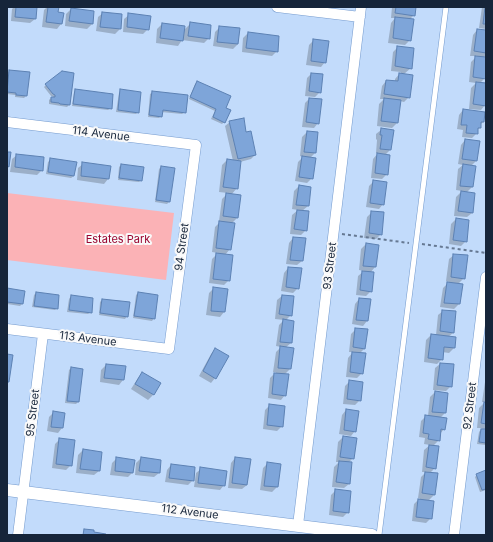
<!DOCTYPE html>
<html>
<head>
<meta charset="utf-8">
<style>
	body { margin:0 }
	#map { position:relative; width:493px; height:542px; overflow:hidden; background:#c2dbfb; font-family:Inter,sans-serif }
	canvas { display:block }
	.frame { position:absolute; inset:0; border:8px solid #16253a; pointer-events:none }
</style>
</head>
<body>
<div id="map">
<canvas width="493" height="542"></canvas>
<div class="frame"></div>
</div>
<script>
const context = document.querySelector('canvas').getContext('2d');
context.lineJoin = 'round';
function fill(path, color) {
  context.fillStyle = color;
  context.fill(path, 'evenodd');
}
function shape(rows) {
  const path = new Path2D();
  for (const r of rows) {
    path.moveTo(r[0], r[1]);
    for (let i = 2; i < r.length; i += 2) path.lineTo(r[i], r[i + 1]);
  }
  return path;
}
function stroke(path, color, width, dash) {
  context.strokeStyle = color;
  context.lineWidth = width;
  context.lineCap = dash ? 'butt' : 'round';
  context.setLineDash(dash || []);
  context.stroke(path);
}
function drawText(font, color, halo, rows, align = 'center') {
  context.font = font + ' Inter,sans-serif';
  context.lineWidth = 4;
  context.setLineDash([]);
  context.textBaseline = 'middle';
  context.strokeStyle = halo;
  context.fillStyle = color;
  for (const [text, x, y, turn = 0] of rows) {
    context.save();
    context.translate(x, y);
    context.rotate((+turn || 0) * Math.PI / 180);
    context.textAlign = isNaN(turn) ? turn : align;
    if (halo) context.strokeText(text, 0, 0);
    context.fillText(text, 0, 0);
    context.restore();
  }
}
fill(shape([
	[7,193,174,213,166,280,7,260]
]), '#fbb2b6');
fill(shape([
	[14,7,36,7,35,19,30,23,11,21,12,9],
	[47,7,58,7,57,13,61,24,57,29,42,27,44,10],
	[392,7,415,7,414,15,409,20,410,40,405,45,388,43,391,23,395,18,391,18],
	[482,7,486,7,486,29,479,28],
	[71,9,93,12,92,24,87,29,65,26,66,14],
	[103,13,120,29,115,34,96,31,98,17],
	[129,15,148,29,143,34,123,32,124,19],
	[162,24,184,30,190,24,209,38,204,43,182,40,178,46,156,43,157,29],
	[220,27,239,29,238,44,233,49,213,46,215,32],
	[477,30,486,31,486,55,483,58,486,58,486,67,485,78,480,83,486,84,486,100,485,105,481,110,469,109,471,88,476,83,469,82,471,62,477,56,470,56,473,35],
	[248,33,277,51,272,56,242,52,243,38],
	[313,41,325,62,321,67,306,65,309,45],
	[398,47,411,68,404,74,409,97,404,102,400,101,397,123,392,128,377,126,379,104,384,99,380,99,382,86,386,81,395,82,395,79,401,72,391,71,393,52],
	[9,71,26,96,24,98,15,97,15,95,7,94,7,73],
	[311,74,320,92,315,97,305,96,307,78],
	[197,82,224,109,224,122,222,124,211,119,215,111,189,99,195,84],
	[46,85,69,105,67,107,49,104,49,100,53,96,51,96,44,87],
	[76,90,111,108,108,110,72,106,74,92],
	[121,91,138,112,136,114,116,112,119,93],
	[153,92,185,112,182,114,161,112,161,116,159,118,148,117,150,94],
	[309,99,318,123,314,128,302,127,305,103],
	[463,110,483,122,480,125,480,127,477,130,477,133,472,138,462,137,463,130,457,129,459,115],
	[230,122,246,133,255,155,251,159,240,162,237,188,231,195,237,218,232,223,230,249,225,255,229,280,224,285,209,283,212,259,218,253,212,252,215,227,221,221,219,221,222,199,228,193,219,192,222,165,227,160,233,161,225,126],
	[381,130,390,150,385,155,387,174,382,179,371,178,373,159,378,153,376,153,377,140,376,139,376,134],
	[307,132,315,153,310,158,312,178,307,183,295,181,298,162,303,157,300,156,302,137],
	[465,140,476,161,471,166,475,166,472,187,466,193,472,213,467,217,454,216,456,197,462,191,456,190,458,169,463,165,458,164,461,145],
	[17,155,42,170,37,175,10,172,12,159],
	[50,160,74,176,71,178,46,174,48,162],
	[83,164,108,179,104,184,77,180,78,168],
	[121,165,141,180,139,182,118,180,119,167],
	[161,167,174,169,169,202,167,204,155,202,159,169],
	[374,181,383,204,379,209,366,207,369,186],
	[299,186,308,206,302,211,306,230,301,235,290,234,292,215,298,210,292,209,294,191],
	[372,212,381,234,376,239,364,238,367,217],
	[456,219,466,241,461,246,449,244,451,224],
	[293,238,302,261,297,265,286,264,289,243],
	[366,244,378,246,375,267,370,273,371,291,366,296,356,295,358,276,364,271,359,270,361,249],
	[454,255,464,278,458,284,462,285,459,304,454,309,440,307,443,288,449,282,446,281,449,259],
	[288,268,298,288,293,293,281,291,284,273],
	[214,288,224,312,220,317,206,315,209,293],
	[7,289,22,304,20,306,7,304],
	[36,293,57,308,55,310,32,307,34,295],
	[138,293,154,318,152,321,133,318,136,295],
	[71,296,91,312,88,314,67,312,69,299],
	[282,296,291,315,286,320,291,343,285,348,290,369,284,375,285,395,281,400,268,398,270,378,276,372,273,372,276,352,281,347,276,346,279,325,284,320,275,319,277,300],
	[359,299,367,321,363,326,352,324,355,304],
	[102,300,127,316,125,319,99,315,100,302],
	[443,311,453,333,448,337,455,338,454,348,449,353,442,352,442,359,437,364,424,362,426,340,431,335,436,335,438,315],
	[356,329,364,349,359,354,362,373,357,378,346,377,348,358,353,352,349,352,351,334],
	[215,349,215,378,211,383,199,376,211,354],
	[440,364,453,365,451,386,446,391,433,390,435,368],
	[106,365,123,380,119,385,100,382,101,370],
	[71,368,78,402,76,404,65,403,69,370],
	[142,373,160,384,153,395,148,400,131,389,138,378],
	[486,380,486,445,477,444,479,432,482,428,477,428,479,408,485,402,482,402,485,382],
	[350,381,360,400,355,405,343,404,345,386],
	[435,392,447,394,445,413,440,418,444,429,440,434,439,440,433,446,435,468,430,473,434,495,428,501,431,518,426,523,412,521,414,504,420,498,418,498,421,477,426,472,422,472,424,450,430,445,424,444,425,438,419,437,421,421,426,416,428,416,430,397],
	[270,405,282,426,277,431,263,429,265,410],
	[346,410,355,431,351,436,339,434,342,415],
	[53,413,62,428,58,433,47,431,49,417],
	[343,437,353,458,348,463,349,484,344,488,332,487,334,467,339,462,336,462,338,442],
	[60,439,71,465,66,470,52,468,55,444],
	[83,450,99,471,94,475,76,473,78,455],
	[117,458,132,473,128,477,110,475,112,463],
	[141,458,159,473,154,477,135,475,136,463],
	[235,458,247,485,242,489,228,488,231,463],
	[268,463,277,487,272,492,260,490,263,468],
	[171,465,193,480,188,485,165,482,167,470],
	[201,469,224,485,220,490,194,487,196,473],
	[486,471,486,490,480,492,475,477,477,475],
	[336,490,348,512,343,517,329,515,331,495]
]), '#0003');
const building = shape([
	[16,7,37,7,36,19,15,17,16,7],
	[48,7,59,7,58,12,64,13,62,24,46,22,48,7],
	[396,7,416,7,415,16,395,13,396,7],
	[485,7,486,7,486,24,483,24,485,7],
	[71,8,94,11,93,24,69,21,71,8],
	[102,12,122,14,121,29,100,27,102,12],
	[128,13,151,16,149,30,127,27,128,13],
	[395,17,414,19,411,41,393,38,395,17],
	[190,22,211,25,210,39,188,36,190,22],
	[162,23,185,26,183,41,160,38,162,23],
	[219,26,240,28,238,44,217,42,219,26],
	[477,29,486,30,486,53,474,51,477,29],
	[248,32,279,36,278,52,246,48,248,32],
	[313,39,329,41,326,63,311,61,313,39],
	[397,46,414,48,412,69,395,66,397,46],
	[475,56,486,57,486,79,473,77,475,56],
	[9,70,30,72,27,96,16,95,16,93,7,92,9,70],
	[62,71,74,73,70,105,60,104,59,103,51,102,51,97,55,97,55,95,53,94,45,84,62,71],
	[311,73,323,74,321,93,309,91,311,73],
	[399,73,413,75,410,98,384,94,386,80,398,81,399,73],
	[197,81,231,96,226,108,231,110,225,123,213,117,216,109,190,97,197,81],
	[476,82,486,83,486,106,473,104,476,82],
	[75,89,113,94,112,109,73,104,75,89],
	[120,89,141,92,139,113,118,110,120,89],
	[152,91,188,95,186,113,163,110,162,117,149,115,152,91],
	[309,98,322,99,319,124,306,122,309,98],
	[384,98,401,100,398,123,381,121,384,98],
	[463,109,485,112,484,122,481,122,481,128,478,128,478,134,466,133,467,125,461,125,463,109],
	[244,118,246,132,251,131,256,155,238,159,229,121,244,118],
	[381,128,394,130,391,150,380,149,382,135,380,135,381,128],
	[307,131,318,132,316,153,304,152,307,131],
	[465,139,480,141,477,161,462,159,465,139],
	[7,152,11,152,9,167,7,166,7,152],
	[377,153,390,155,388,175,375,173,377,153],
	[16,154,44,157,43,171,15,167,16,154],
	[302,156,316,158,313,179,299,177,302,156],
	[50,158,77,162,74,176,48,172,50,158],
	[227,159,241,161,238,189,223,187,227,159],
	[82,162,111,166,109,179,81,176,82,162],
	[121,164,144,167,142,181,119,178,121,164],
	[463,164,476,166,473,187,460,186,463,164],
	[161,166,175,168,170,202,156,200,161,166],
	[373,180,387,182,384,205,370,203,373,180],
	[299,185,311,187,309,206,296,205,299,185],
	[461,191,475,193,473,213,458,211,461,191],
	[226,193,241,195,238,218,223,216,226,193],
	[297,210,309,211,307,231,294,229,297,210],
	[371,211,384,212,382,235,369,233,371,211],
	[456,218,469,220,467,242,453,240,456,218],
	[219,221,235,223,231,250,216,248,219,221],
	[293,237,306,238,303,261,290,260,293,237],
	[366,243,379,245,376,267,363,266,366,243],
	[216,253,233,255,230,281,213,279,216,253],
	[453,254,468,255,465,279,451,277,453,254],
	[288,267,302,268,299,289,286,287,288,267],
	[362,271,374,272,372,292,360,290,362,271],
	[447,282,463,284,460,304,444,303,447,282],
	[213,287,228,289,225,312,211,311,213,287],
	[7,288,25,291,23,304,7,302,7,288],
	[36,292,59,295,58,309,34,306,36,292],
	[138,292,158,295,155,319,134,316,138,292],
	[71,295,93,298,92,313,69,310,71,295],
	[282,295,294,296,292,316,279,314,282,295],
	[359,298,371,299,368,321,356,320,359,298],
	[102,299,130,302,128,317,100,313,102,299],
	[442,310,456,311,454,333,440,331,442,310],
	[283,319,294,321,292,343,280,342,283,319],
	[355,328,368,329,365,349,353,347,355,328],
	[431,334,456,337,455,348,444,347,443,360,428,358,431,334],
	[280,346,294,348,291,369,278,368,280,346],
	[215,348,229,356,216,379,203,371,215,348],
	[352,352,366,353,363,374,350,372,352,352],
	[7,354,13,355,9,382,7,382,7,354],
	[440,363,454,364,452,387,437,385,440,363],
	[106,364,126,366,124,380,104,378,106,364],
	[71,367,83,369,79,402,67,401,71,367],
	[142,372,161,383,154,395,135,384,142,372],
	[274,373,289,374,286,396,272,394,274,373],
	[349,380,363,382,361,401,347,399,349,380],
	[435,391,448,393,446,413,432,412,435,391],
	[484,402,486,403,486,424,481,423,484,402],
	[269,404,285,406,283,427,267,425,269,404],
	[346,409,359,411,356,432,344,430,346,409],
	[53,411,65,413,63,428,51,427,53,411],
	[425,415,447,418,445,430,441,429,440,441,428,439,429,434,423,433,425,415],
	[481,429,486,429,486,443,479,442,481,429],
	[343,436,357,438,354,459,340,457,343,436],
	[59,438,75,440,72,466,56,464,59,438],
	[429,445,439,446,436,469,426,467,429,445],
	[83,449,102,452,100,471,80,469,83,449],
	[116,457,135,460,133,473,115,471,116,457],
	[141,457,161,460,160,473,139,471,141,457],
	[235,457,251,459,247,485,232,483,235,457],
	[339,461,352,462,350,484,336,482,339,461],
	[267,462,281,464,278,487,264,486,267,462],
	[171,464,195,467,194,481,169,478,171,464],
	[200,467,227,471,225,486,198,483,200,467],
	[486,470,486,489,482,490,476,474,486,470],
	[425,472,438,473,435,495,422,493,425,472],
	[335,489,351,491,349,513,333,511,335,489],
	[418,499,434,501,432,519,416,517,418,499],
	[84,529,94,530,94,532,106,534,106,535,83,535,84,529]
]);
fill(building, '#7ea5d9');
stroke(building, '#5c81b3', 1);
const service = shape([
	[379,535,446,7]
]);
const minor = shape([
	[277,7,360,17],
	[7,122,196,145,169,349,7,329],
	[298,525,361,7],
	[18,535,43,334],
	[454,535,486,277]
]);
const tertiary = shape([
	[7,490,372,535]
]);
stroke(service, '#759bce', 6);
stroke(minor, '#759bce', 11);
stroke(tertiary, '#759bce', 13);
stroke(shape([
	[342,234,409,243],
	[422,244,486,253]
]), '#667993', 2, [3, 3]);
stroke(service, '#fff', 5);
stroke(minor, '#fff', 10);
stroke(tertiary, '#fff', 12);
drawText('11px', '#16253a', '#f9f9f9', [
	["114 Avenue",101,134,7],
	["94 Street",182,247,-82],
	["93 Street",330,266,-83],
	["113 Avenue",88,339,7],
	["92 Street",470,406,-83],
	["95 Street",33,413,-83],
	["112 Avenue",190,512,7]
]);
drawText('11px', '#990631', '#f9f9f9', [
	["Estates Park",118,240]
]);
</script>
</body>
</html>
